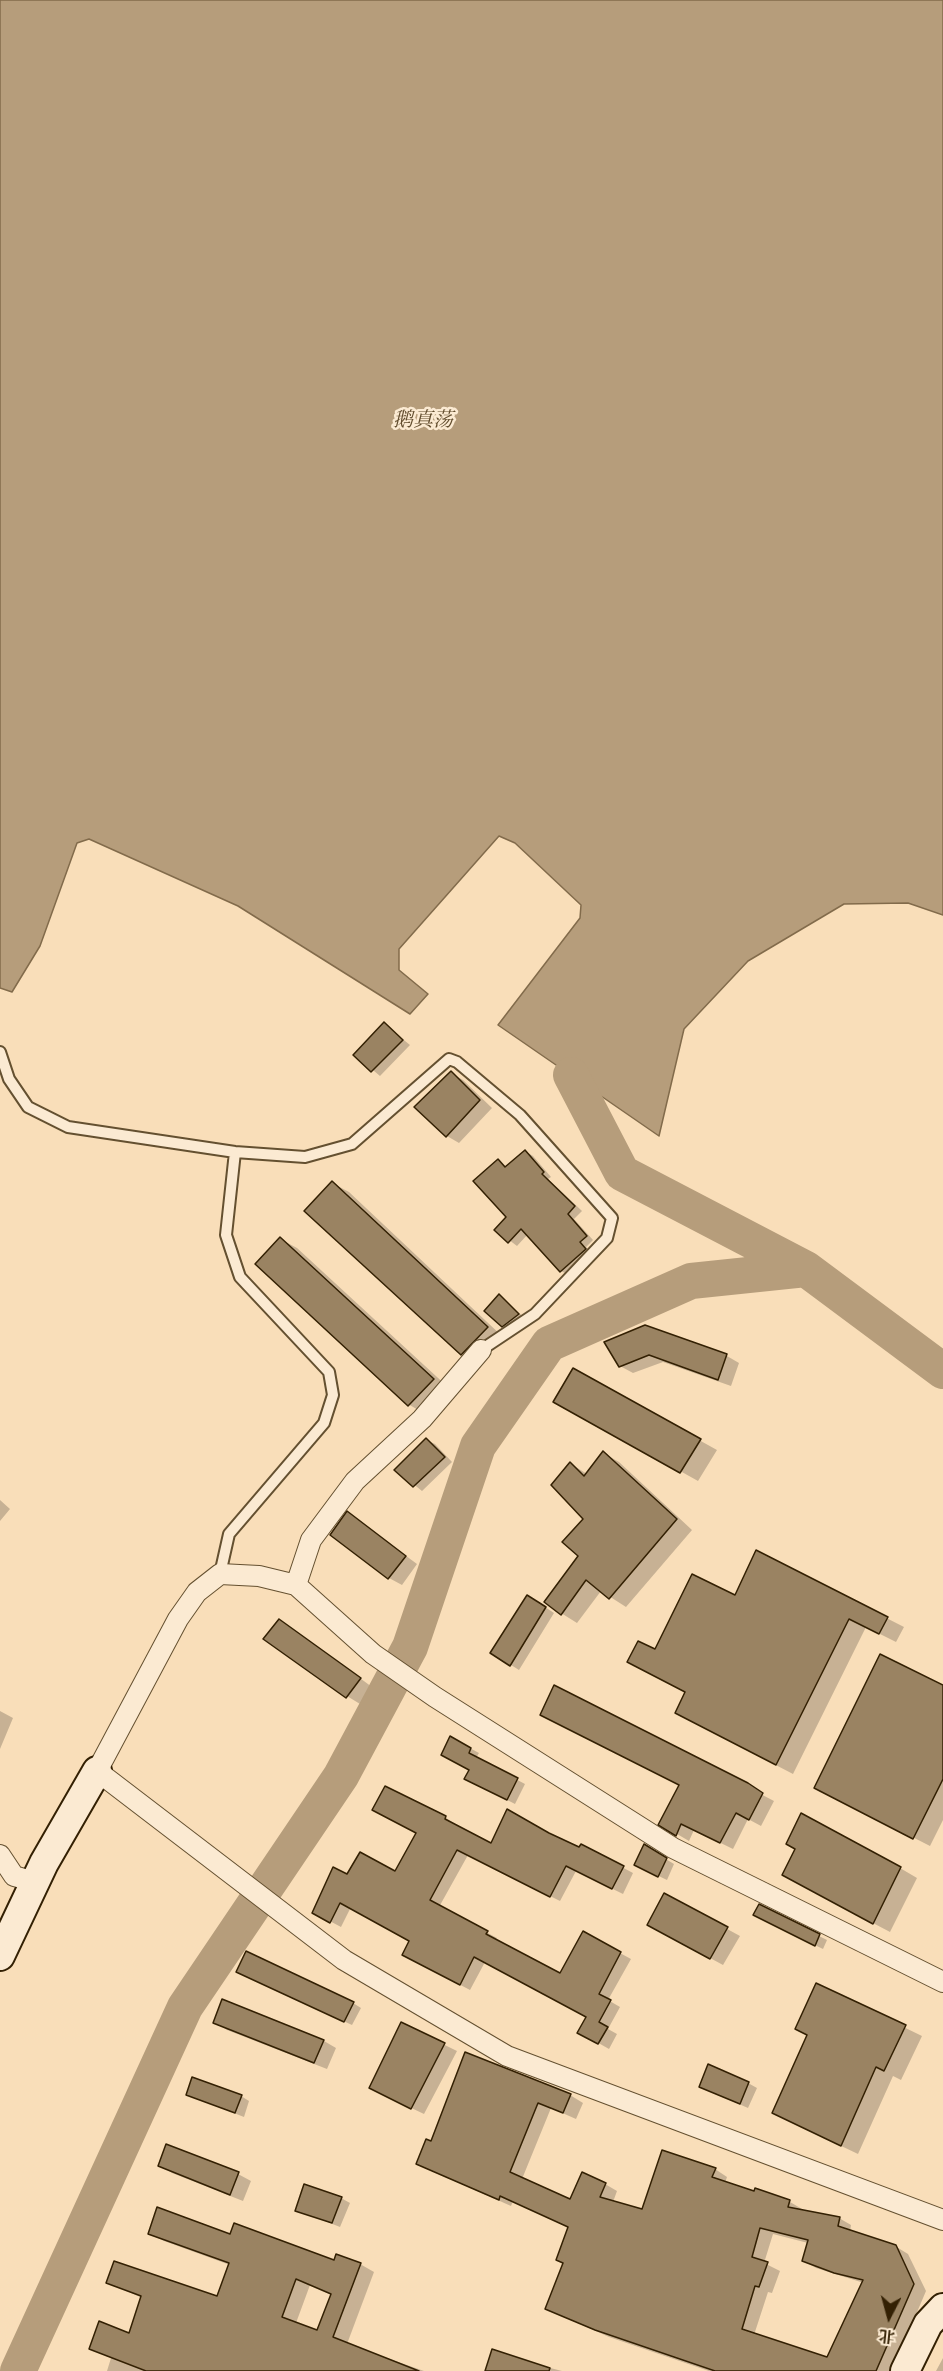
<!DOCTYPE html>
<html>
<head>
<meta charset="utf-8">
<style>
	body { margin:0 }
	#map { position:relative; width:943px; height:2371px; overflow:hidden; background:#f9deb9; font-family:"Old Standard TT","Noto Serif SC",serif }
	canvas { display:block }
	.north { position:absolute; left:859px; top:2287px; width:60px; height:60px; -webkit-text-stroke:4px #fbead2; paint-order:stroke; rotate:186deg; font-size:16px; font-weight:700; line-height:24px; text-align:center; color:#332003 }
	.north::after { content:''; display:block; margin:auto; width:21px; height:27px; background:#332003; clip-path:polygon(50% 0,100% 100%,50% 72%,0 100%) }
</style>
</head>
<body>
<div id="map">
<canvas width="943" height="2371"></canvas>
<div class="north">北</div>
</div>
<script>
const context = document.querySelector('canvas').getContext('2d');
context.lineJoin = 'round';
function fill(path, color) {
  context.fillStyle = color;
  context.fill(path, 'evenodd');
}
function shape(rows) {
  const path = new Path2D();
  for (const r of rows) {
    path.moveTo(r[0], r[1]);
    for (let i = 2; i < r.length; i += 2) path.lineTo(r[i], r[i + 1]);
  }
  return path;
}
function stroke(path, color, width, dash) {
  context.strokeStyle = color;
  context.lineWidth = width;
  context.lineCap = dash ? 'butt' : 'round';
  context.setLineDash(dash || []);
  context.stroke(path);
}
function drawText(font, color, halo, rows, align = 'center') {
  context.font = font + ' "Old Standard TT","Noto Serif SC",serif';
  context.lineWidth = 5;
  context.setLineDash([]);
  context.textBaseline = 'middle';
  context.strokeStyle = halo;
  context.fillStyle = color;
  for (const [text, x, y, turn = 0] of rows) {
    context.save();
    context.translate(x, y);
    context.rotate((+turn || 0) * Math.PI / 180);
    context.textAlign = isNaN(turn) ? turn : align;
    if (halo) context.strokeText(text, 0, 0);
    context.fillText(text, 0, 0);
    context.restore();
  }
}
const water = shape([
	[0,0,943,0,943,915,908,903,844,904,748,961,684,1029,659,1136,498,1025,580,918,581,905,515,843,499,836,399,949,399,970,428,994,410,1014,238,906,89,839,77,843,40,946,12,992,0,988,0,0]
]);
fill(water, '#b69d7b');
stroke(water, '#826b4b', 1.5);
fill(shape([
	[384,1024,410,1045,380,1076,355,1055],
	[451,1073,463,1080,492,1108,459,1143,447,1136],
	[525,1151,533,1156,551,1177,548,1179,582,1211,574,1219,593,1240,586,1247,593,1254,569,1275,561,1271,528,1234,517,1246,496,1230,508,1217,498,1160,507,1167],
	[332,1183,349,1192,504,1338,478,1364,462,1354],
	[280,1239,297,1248,450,1389,425,1414,408,1404],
	[499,1296,526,1319,511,1331,503,1326],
	[645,1327,727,1356,739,1363,731,1386,663,1362,633,1373,620,1366],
	[573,1370,717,1450,698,1481,555,1401],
	[426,1440,435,1444,452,1462,422,1491,396,1470],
	[603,1453,619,1462,692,1530,626,1607,601,1591,577,1623,561,1613,580,1556,585,1519,571,1464,587,1474],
	[0,1500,10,1509,0,1521],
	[348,1513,417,1564,402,1585,389,1578],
	[757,1552,904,1627,896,1642,866,1627,793,1774,693,1722,686,1692,656,1651,735,1597],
	[536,1601,554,1613,519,1670,492,1653],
	[292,1628,372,1687,360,1704,347,1696],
	[555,1687,774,1801,761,1826,748,1819,733,1849,694,1830,689,1841,660,1824,681,1785],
	[943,1687,943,1820,930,1846,832,1796],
	[0,1711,13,1718,0,1749],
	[451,1738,479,1753,476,1758,525,1784,515,1804,474,1783,471,1770],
	[385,1788,446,1818,455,1824,454,1826,492,1845,548,1834,580,1849,582,1846,633,1873,623,1894,576,1871,560,1901,468,1855,439,1907,497,1938,495,1940,561,1975,583,1933,631,1959,608,2000,620,2007,608,2029,617,2034,609,2049,579,2032,588,2017,485,1962,470,1990,413,1960,411,1941,351,1907,341,1927,324,1918,348,1876,396,1873,418,1832],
	[644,1846,674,1864,667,1880,644,1869],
	[797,1849,900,1868,917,1878,890,1932,801,1885],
	[665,1895,740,1936,723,1965,662,1932],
	[759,1906,827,1940,823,1949,763,1920],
	[246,1976,353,2003,361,2008,352,2025],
	[817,1985,922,2036,901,2080,893,2076,858,2154,791,2122],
	[223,2001,324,2041,336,2048,327,2069,227,2030,215,2022],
	[402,2024,457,2051,424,2114,384,2095],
	[466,2054,570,2095,583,2103,576,2119,551,2108,522,2179,571,2201,605,2184,617,2191,613,2202,643,2211,715,2169,727,2177,725,2183,790,2202,802,2209,801,2211,839,2218,851,2225,850,2232,895,2246,908,2254,926,2291,892,2371,709,2371,609,2337,547,2309,564,2264,569,2227,513,2201,511,2206,430,2170,432,2143],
	[773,2234,808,2243,804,2261,816,2268,864,2283,828,2359,754,2335,768,2292,772,2293,780,2271,764,2263],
	[748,2083,757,2088,748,2108,709,2091],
	[188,2095,241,2096,249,2101,244,2117],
	[160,2165,238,2174,251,2181,243,2201,172,2173],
	[341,2198,350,2203,340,2227,297,2210],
	[150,2234,231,2236,335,2262,360,2264,374,2272,347,2344,424,2371,107,2371,111,2358,91,2348,130,2335,142,2298,108,2282,218,2298,230,2265,164,2241],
	[310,2285,333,2295,317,2332,296,2323],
	[943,2358,943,2371,936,2371],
	[527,2362,562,2371,486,2371]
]), '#0003');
stroke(shape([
	[571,1075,622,1173,806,1269,943,1371],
	[18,2371,185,2007,341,1776,410,1647,478,1446,549,1344,691,1281,806,1269]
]), '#b69d7b', 36);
const building = shape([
	[384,1022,403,1040,371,1072,353,1055,384,1022],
	[451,1071,480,1100,446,1137,414,1107,451,1071],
	[525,1150,544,1172,542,1174,575,1206,568,1214,587,1236,580,1242,586,1249,560,1272,521,1229,508,1243,494,1230,506,1217,473,1181,498,1159,505,1167,525,1150],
	[332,1181,488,1327,461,1355,304,1211,332,1181],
	[280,1237,434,1379,408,1406,255,1264,280,1237],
	[499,1294,519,1314,502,1327,484,1311,499,1294],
	[645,1325,727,1354,718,1380,649,1355,619,1367,604,1342,645,1325],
	[573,1368,701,1439,680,1473,553,1402,573,1368],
	[426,1438,445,1457,413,1487,394,1470,426,1438],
	[603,1451,677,1519,609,1599,586,1580,561,1615,544,1602,578,1556,562,1542,583,1519,551,1485,570,1462,584,1476,603,1451],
	[347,1511,406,1556,388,1579,330,1535,347,1511],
	[756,1550,888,1617,879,1634,849,1619,776,1765,675,1713,685,1692,627,1662,638,1641,655,1649,692,1574,735,1595,756,1550],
	[527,1595,546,1607,510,1666,490,1653,527,1595],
	[279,1619,361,1678,346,1698,263,1639,279,1619],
	[880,1654,943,1685,943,1779,913,1839,814,1788,880,1654],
	[554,1685,748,1783,763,1793,749,1820,736,1813,720,1843,681,1824,676,1836,658,1825,679,1785,540,1715,554,1685],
	[450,1736,471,1748,469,1753,518,1778,507,1800,464,1779,469,1770,441,1755,450,1736],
	[385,1786,446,1816,445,1819,491,1843,507,1809,549,1833,579,1847,581,1844,624,1866,612,1889,566,1866,550,1897,457,1850,430,1900,488,1931,486,1934,560,1973,583,1931,621,1952,599,1994,611,2000,599,2022,608,2027,598,2044,577,2033,586,2017,474,1957,460,1985,402,1955,409,1941,340,1903,330,1923,312,1913,333,1867,347,1874,360,1852,395,1871,416,1833,372,1810,385,1786],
	[801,1813,901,1867,873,1924,782,1875,795,1849,786,1844,801,1813],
	[644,1844,667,1858,658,1877,634,1865,644,1844],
	[664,1893,728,1927,710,1959,647,1925,664,1893],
	[759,1904,820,1934,815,1946,753,1915,759,1904],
	[246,1951,354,2002,344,2022,236,1972,246,1951],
	[816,1983,906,2025,884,2071,876,2067,841,2146,772,2113,807,2035,795,2029,816,1983],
	[222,1999,324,2040,314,2063,213,2023,222,1999],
	[401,2022,445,2043,411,2109,369,2088,401,2022],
	[465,2052,571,2094,563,2113,538,2103,510,2172,570,2199,582,2172,606,2183,600,2197,642,2209,662,2150,716,2168,712,2177,754,2191,755,2188,790,2200,788,2207,840,2217,838,2226,896,2245,914,2284,876,2371,715,2371,595,2330,545,2309,563,2263,556,2260,568,2227,500,2196,499,2200,416,2164,426,2139,431,2141,465,2052],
	[760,2228,808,2240,802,2261,834,2273,863,2280,827,2357,742,2329,755,2286,759,2287,768,2262,752,2257,760,2228],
	[708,2064,749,2082,740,2104,699,2087,708,2064],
	[192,2077,242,2095,235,2113,186,2095,192,2077],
	[166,2144,239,2172,230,2195,158,2166,166,2144],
	[304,2184,342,2197,332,2223,295,2211,304,2184],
	[157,2207,230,2234,234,2223,334,2260,336,2254,361,2263,333,2337,419,2371,146,2371,89,2349,99,2321,129,2333,141,2296,106,2283,114,2261,217,2296,229,2263,148,2234,157,2207],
	[296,2279,331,2294,317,2330,282,2317,296,2279],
	[492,2349,550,2368,549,2371,485,2371,492,2349]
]);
fill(building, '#9a8362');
stroke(building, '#332003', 1.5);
const lane = shape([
	[0,1052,9,1079,28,1107,68,1127,235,1152,305,1157,352,1144,449,1059,457,1062,520,1115,612,1218,607,1238,535,1314,481,1350],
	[220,1574,229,1534,324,1423,333,1395,329,1372,240,1277,226,1235,235,1152]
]);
const street = shape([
	[296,1585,311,1540,355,1481,422,1419,481,1350],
	[0,1855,14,1876,35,1882],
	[943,1982,673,1848,435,1697,373,1654,296,1585,259,1576,220,1574,197,1592,178,1619,97,1771,344,1960,507,2056,943,2220]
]);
const secondary = shape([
	[0,1956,44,1863,97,1771],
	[905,2371,928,2324,943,2308]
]);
stroke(lane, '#645030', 14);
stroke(street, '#645030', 22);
stroke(secondary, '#332003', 32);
stroke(lane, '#fbead2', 10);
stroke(street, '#fbead2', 20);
stroke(secondary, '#fbead2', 28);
drawText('italic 20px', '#614c2d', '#fbead2', [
	["鹅真荡",423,421]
]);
</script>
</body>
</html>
